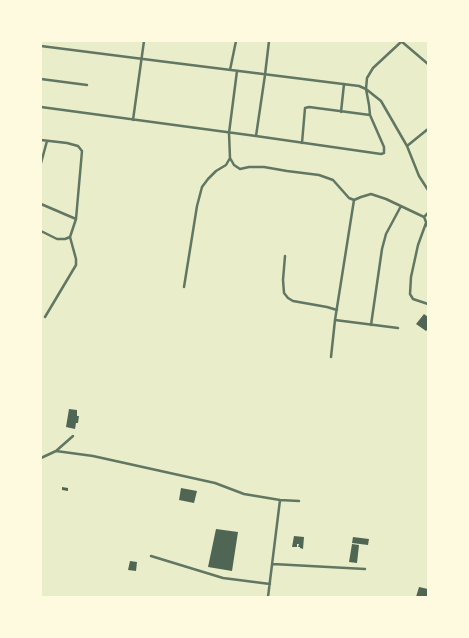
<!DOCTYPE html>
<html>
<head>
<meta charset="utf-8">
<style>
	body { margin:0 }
	#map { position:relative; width:469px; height:638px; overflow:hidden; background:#e9edc9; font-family:"PT Serif",serif }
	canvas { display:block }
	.frame { position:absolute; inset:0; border:42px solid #fefae0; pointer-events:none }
</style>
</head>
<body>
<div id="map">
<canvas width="469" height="638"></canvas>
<div class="frame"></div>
</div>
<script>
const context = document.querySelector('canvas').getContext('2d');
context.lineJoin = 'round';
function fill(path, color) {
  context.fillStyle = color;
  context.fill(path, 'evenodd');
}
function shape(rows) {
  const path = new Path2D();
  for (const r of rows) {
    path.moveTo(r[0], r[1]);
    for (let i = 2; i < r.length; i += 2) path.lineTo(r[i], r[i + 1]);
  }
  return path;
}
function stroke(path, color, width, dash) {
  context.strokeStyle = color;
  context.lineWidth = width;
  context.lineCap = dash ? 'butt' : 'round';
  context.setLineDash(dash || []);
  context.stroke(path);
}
fill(shape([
	[424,314,428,317,428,329,426,331,416,324],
	[69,409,77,410,77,416,79,416,78,423,76,423,75,429,66,427],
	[62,487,68,488,68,491,62,490],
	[181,488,197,491,194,503,179,500],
	[216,529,238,532,232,571,208,567],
	[294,536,304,537,303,549,300,548,300,547,298,547,299,544,297,544,297,547,292,547],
	[353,537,369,539,368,545,352,543],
	[352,544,359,545,357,563,349,562],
	[130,561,137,562,136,571,128,570],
	[419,587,428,589,428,597,416,597]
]), '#4f6655');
stroke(shape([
	[401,41,428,64],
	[41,46,159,61,359,86,366,89,381,101,407,146,419,176,428,190],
	[230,70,236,41],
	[237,71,229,133,230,158,234,165,240,169,249,167,264,167,287,171,319,175,333,180,349,198,354,200,361,197,371,194,386,199,424,217,428,227],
	[41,79,87,85],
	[41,107,256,136,381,154,384,153,384,147,370,115,369,105,366,89,367,78,373,68,401,42],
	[341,112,344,84],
	[133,120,144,41],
	[256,136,265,75,269,41],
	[41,140,67,143,78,146,82,151,76,219,70,237,65,239,57,239,41,231],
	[302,143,305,108,309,107,370,115],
	[407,146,428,129],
	[41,163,47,141],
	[41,204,76,219],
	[424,217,428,213],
	[426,223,418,245,411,277,410,294,413,299,428,304],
	[285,256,283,280,284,293,288,298,293,301,327,307,337,310],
	[184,287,197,206,202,187,208,179,216,171,226,165,230,158],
	[45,317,76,265,76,259,70,237],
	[335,320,398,328],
	[371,325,382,249,386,234,401,206],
	[331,357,335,320,354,200],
	[56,451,93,456,215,483,244,494,280,500,299,501],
	[41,458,56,451,73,436],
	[151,556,223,578,270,584],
	[273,564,365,569],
	[268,597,280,500]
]), '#617663', 2.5);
</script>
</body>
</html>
